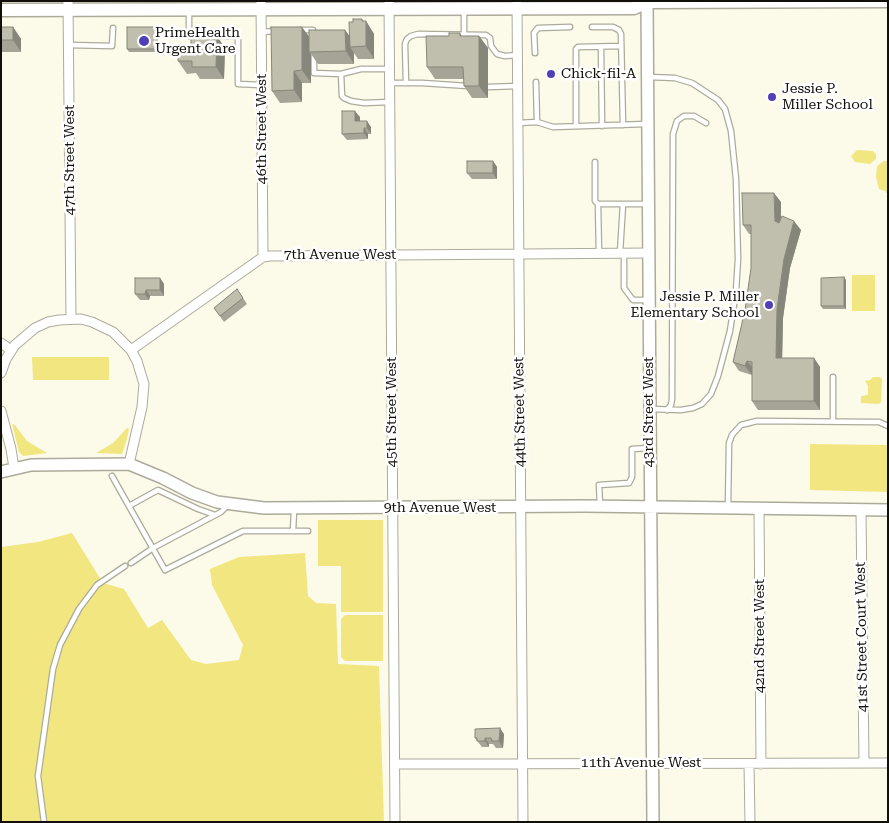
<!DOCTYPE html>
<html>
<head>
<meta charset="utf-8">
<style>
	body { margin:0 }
	#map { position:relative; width:889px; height:823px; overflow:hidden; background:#fcfbea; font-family:"Roboto Serif",serif }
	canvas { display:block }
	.frame { position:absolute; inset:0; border:2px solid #100f0a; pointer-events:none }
</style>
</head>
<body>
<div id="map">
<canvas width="889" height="823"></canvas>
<div class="frame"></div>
</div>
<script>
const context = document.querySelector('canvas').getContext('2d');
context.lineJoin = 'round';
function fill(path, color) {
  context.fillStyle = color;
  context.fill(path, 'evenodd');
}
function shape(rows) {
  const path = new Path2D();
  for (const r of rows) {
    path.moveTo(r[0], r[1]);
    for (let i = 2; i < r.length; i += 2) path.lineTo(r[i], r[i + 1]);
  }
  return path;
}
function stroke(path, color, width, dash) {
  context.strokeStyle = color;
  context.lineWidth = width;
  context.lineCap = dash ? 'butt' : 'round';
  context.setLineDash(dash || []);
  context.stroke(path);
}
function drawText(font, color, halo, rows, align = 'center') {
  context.font = font + ' "Roboto Serif",serif';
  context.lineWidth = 5;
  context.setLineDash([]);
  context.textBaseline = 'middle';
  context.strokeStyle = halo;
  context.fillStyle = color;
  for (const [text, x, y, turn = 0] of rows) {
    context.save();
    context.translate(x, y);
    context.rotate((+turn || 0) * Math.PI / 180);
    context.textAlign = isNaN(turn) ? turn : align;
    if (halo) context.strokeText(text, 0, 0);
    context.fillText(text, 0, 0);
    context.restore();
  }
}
fill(shape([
	[857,150,873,151,876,154,876,159,870,164,855,162,851,156],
	[884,161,888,161,888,193,886,193,885,191,879,189,876,177,877,166],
	[852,275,875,275,875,311,852,311],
	[109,357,109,380,33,380,32,357],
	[873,377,880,377,882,379,881,402,879,404,861,403,861,396,868,395,868,386,865,381,870,380],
	[12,424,15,425,27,441,47,453,23,456,19,452],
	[127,428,129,429,127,439,122,454,96,453,113,443],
	[810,444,888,445,888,492,810,490],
	[318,520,383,520,383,612,341,612,341,566,318,566],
	[72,533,103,583,124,589,148,628,162,620,191,660,206,664,239,660,243,645,212,585,210,569,239,557,305,553,308,596,316,603,336,604,338,664,379,666,384,822,1,822,1,547,38,542],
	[345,615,383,615,383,661,345,661,341,657,341,619]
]), '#f1e680');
const service = shape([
	[189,10,189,36,238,36,238,84,261,85],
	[464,10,464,35],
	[592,27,613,27,619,30,621,34,623,125],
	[300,30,313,30,314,36],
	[261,32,277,31],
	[69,45,112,46,113,28],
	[601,47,602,126],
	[314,53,314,73,341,74,361,69,390,69],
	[535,53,534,33,538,28,570,27],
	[341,74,342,96,344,98,351,101,364,103,390,102],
	[649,77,675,78,692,83,718,100,725,109,731,131,736,179,738,259,736,291,730,331,718,376,711,394,702,404,693,408,681,410,651,409],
	[536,82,537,122],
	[390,83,422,83,468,86],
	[406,83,405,44,407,39,411,36,418,34,486,35,490,38,491,46,497,54,505,56,518,55],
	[488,87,518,86],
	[518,123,537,122,553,127,646,124],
	[576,126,576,49,578,47,621,46],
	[595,162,595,201,598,204],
	[599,253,598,204,647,204],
	[620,253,623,204],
	[624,253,624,288,633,300,649,300],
	[833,377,833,421],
	[667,410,671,405,672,399,673,134,677,121,684,116,694,116,706,123],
	[112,476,165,570,243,531,293,531,294,510],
	[600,505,599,485,629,483,632,477,632,449,649,448],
	[129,506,158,490,198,509,215,515],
	[728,506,729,443,732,435,741,425,757,421,874,422,879,422,888,426],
	[293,531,308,531],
	[131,563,153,548,221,512,228,505],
	[44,822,38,776,53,669,60,645,79,609,97,585,125,566]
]);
const minor = shape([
	[68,1,71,319],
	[261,1,263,257],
	[389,1,395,822],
	[517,1,523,822],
	[1,343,11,350],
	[131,350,263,257,270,256,649,253],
	[1,373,6,359,15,345,35,328,48,322,59,320,81,319,92,322,113,332,131,350,137,361,144,384,142,407,129,464],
	[1,411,11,449,14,468],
	[759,509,761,764],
	[861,510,864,763],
	[395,764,888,763],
	[749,764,750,822]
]);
const tertiary = shape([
	[647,2,653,822],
	[1,472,31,465,129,464,163,478,192,493,217,502,264,508,585,506,888,510]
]);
const secondary = shape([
	[1,10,634,8,647,2,888,1]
]);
stroke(service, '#acab9b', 7);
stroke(minor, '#acab9b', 11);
stroke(tertiary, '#acab9b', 14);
stroke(secondary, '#acab9b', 15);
stroke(service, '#fff', 4.5);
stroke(minor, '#fff', 9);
stroke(tertiary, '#fff', 11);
stroke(secondary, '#fff', 12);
fill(shape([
	[362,19,363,21,366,21,374,34,374,59,358,59,354,53,354,64,318,64,311,54,311,83,302,83,302,102,280,103,272,91,309,37,345,30,349,36,353,22],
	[1,27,13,27,21,39,21,52,1,52],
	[156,27,158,30,158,52,129,52,127,49],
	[460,33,462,36,479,36,488,48,488,98,472,98,464,86,464,79,435,79,427,67],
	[225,48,224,79,200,79,196,73,187,74,178,61],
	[360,117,360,121,371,127,371,134,368,134,368,139,347,140,342,134],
	[493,161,497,167,497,179,472,179,467,173],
	[781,202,781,218,801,230,790,268,783,318,782,358,814,358,820,367,820,410,758,410,752,401,752,374,752,375,739,371,733,362,745,310,751,268,751,234,749,234,743,225],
	[160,278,164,284,164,296,150,296,149,300,140,300,135,294],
	[846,280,846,309,823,309,821,306],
	[237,289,247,304,224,322,214,308],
	[504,734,503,748,496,748,493,744,489,744,489,747,482,747,475,738]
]), '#a5a496');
fill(shape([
	[362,19,366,25,366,21,374,34,374,59,366,46],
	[13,27,21,39,21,52,13,40],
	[156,27,158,30,158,52,156,49],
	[302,27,311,39,309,52,311,54,311,83,302,70],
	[345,30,354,42,350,47,354,53,354,64,346,51],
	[217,36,225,48,224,79,216,67],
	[479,36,488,48,488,98,479,86],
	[294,71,302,83,302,102,294,90],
	[355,111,360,117,360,127,355,121],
	[367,121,371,127,371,134,367,128],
	[364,128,368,134,368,139,364,133],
	[493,161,497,167,497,179,493,173],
	[774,193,781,202,781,230,775,221],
	[794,221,801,230,790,268,783,318,782,367,776,358,777,309,784,259],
	[844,277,846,280,846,309,844,306],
	[160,278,164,284,164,296,160,290],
	[146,290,150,296,149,300,145,294],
	[814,358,820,367,820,410,814,401],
	[747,361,754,370,752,375,745,366],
	[500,728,504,734,503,748,499,741],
	[485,738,489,744,489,747,485,741]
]), '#86867a');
const building = shape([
	[353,19,362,19,362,21,366,21,366,46,350,47,349,22,353,22,353,19],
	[1,27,13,27,13,40,1,40,1,27],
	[127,27,156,27,156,49,127,49,127,27],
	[271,27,302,27,302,70,294,71,294,90,272,91,271,27],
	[309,30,345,30,346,51,309,52,309,30],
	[449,33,460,33,460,36,479,36,479,86,464,86,463,67,427,67,426,36,449,36,449,33],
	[217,36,216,67,192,67,192,61,178,61,178,50,191,50,191,37,217,36],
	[342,111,355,111,355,121,367,121,367,128,364,128,364,133,342,134,342,111],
	[467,161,493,161,493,173,467,173,467,161],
	[742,193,774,193,775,221,779,223,782,216,794,221,784,259,777,309,776,358,814,358,814,401,752,401,752,362,747,361,745,366,733,362,745,310,751,268,751,225,743,225,742,193],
	[844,277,844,306,821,306,821,278,844,277],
	[135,278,160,278,160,290,146,290,145,294,135,294,135,278],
	[237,289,243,298,220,316,214,308,237,289],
	[500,728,499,741,492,741,491,738,485,738,485,741,477,741,477,738,475,738,475,729,500,728]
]);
fill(building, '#c0bfae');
stroke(building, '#86867a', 1);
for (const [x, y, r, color] of [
	[144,41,6,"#503fb6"],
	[551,74,5,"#503fb6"],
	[772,97,5,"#503fb6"],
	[769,305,5,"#503fb6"]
]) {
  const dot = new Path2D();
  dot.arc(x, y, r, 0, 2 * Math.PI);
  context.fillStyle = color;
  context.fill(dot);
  stroke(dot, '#fff', 2);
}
drawText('14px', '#100f0a', '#fff', [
	["PrimeHealth",155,33],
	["Urgent Care",155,49],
	["Chick-fil-A",561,74],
	["Jessie P.",782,89],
	["Miller School",782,105],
	["Jessie P. Miller",759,297,"right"],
	["Elementary School",759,313,"right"]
], 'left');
drawText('14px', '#100f0a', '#fff', [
	["46th Street West",262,129,-90],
	["47th Street West",70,160,-90],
	["7th Avenue West",340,255],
	["45th Street West",392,412,-90],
	["44th Street West",520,412,-91],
	["43rd Street West",649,412,-90],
	["9th Avenue West",440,508],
	["42nd Street West",760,636,-90],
	["41st Street Court West",862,637,-91],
	["11th Avenue West",641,763]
]);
</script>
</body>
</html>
